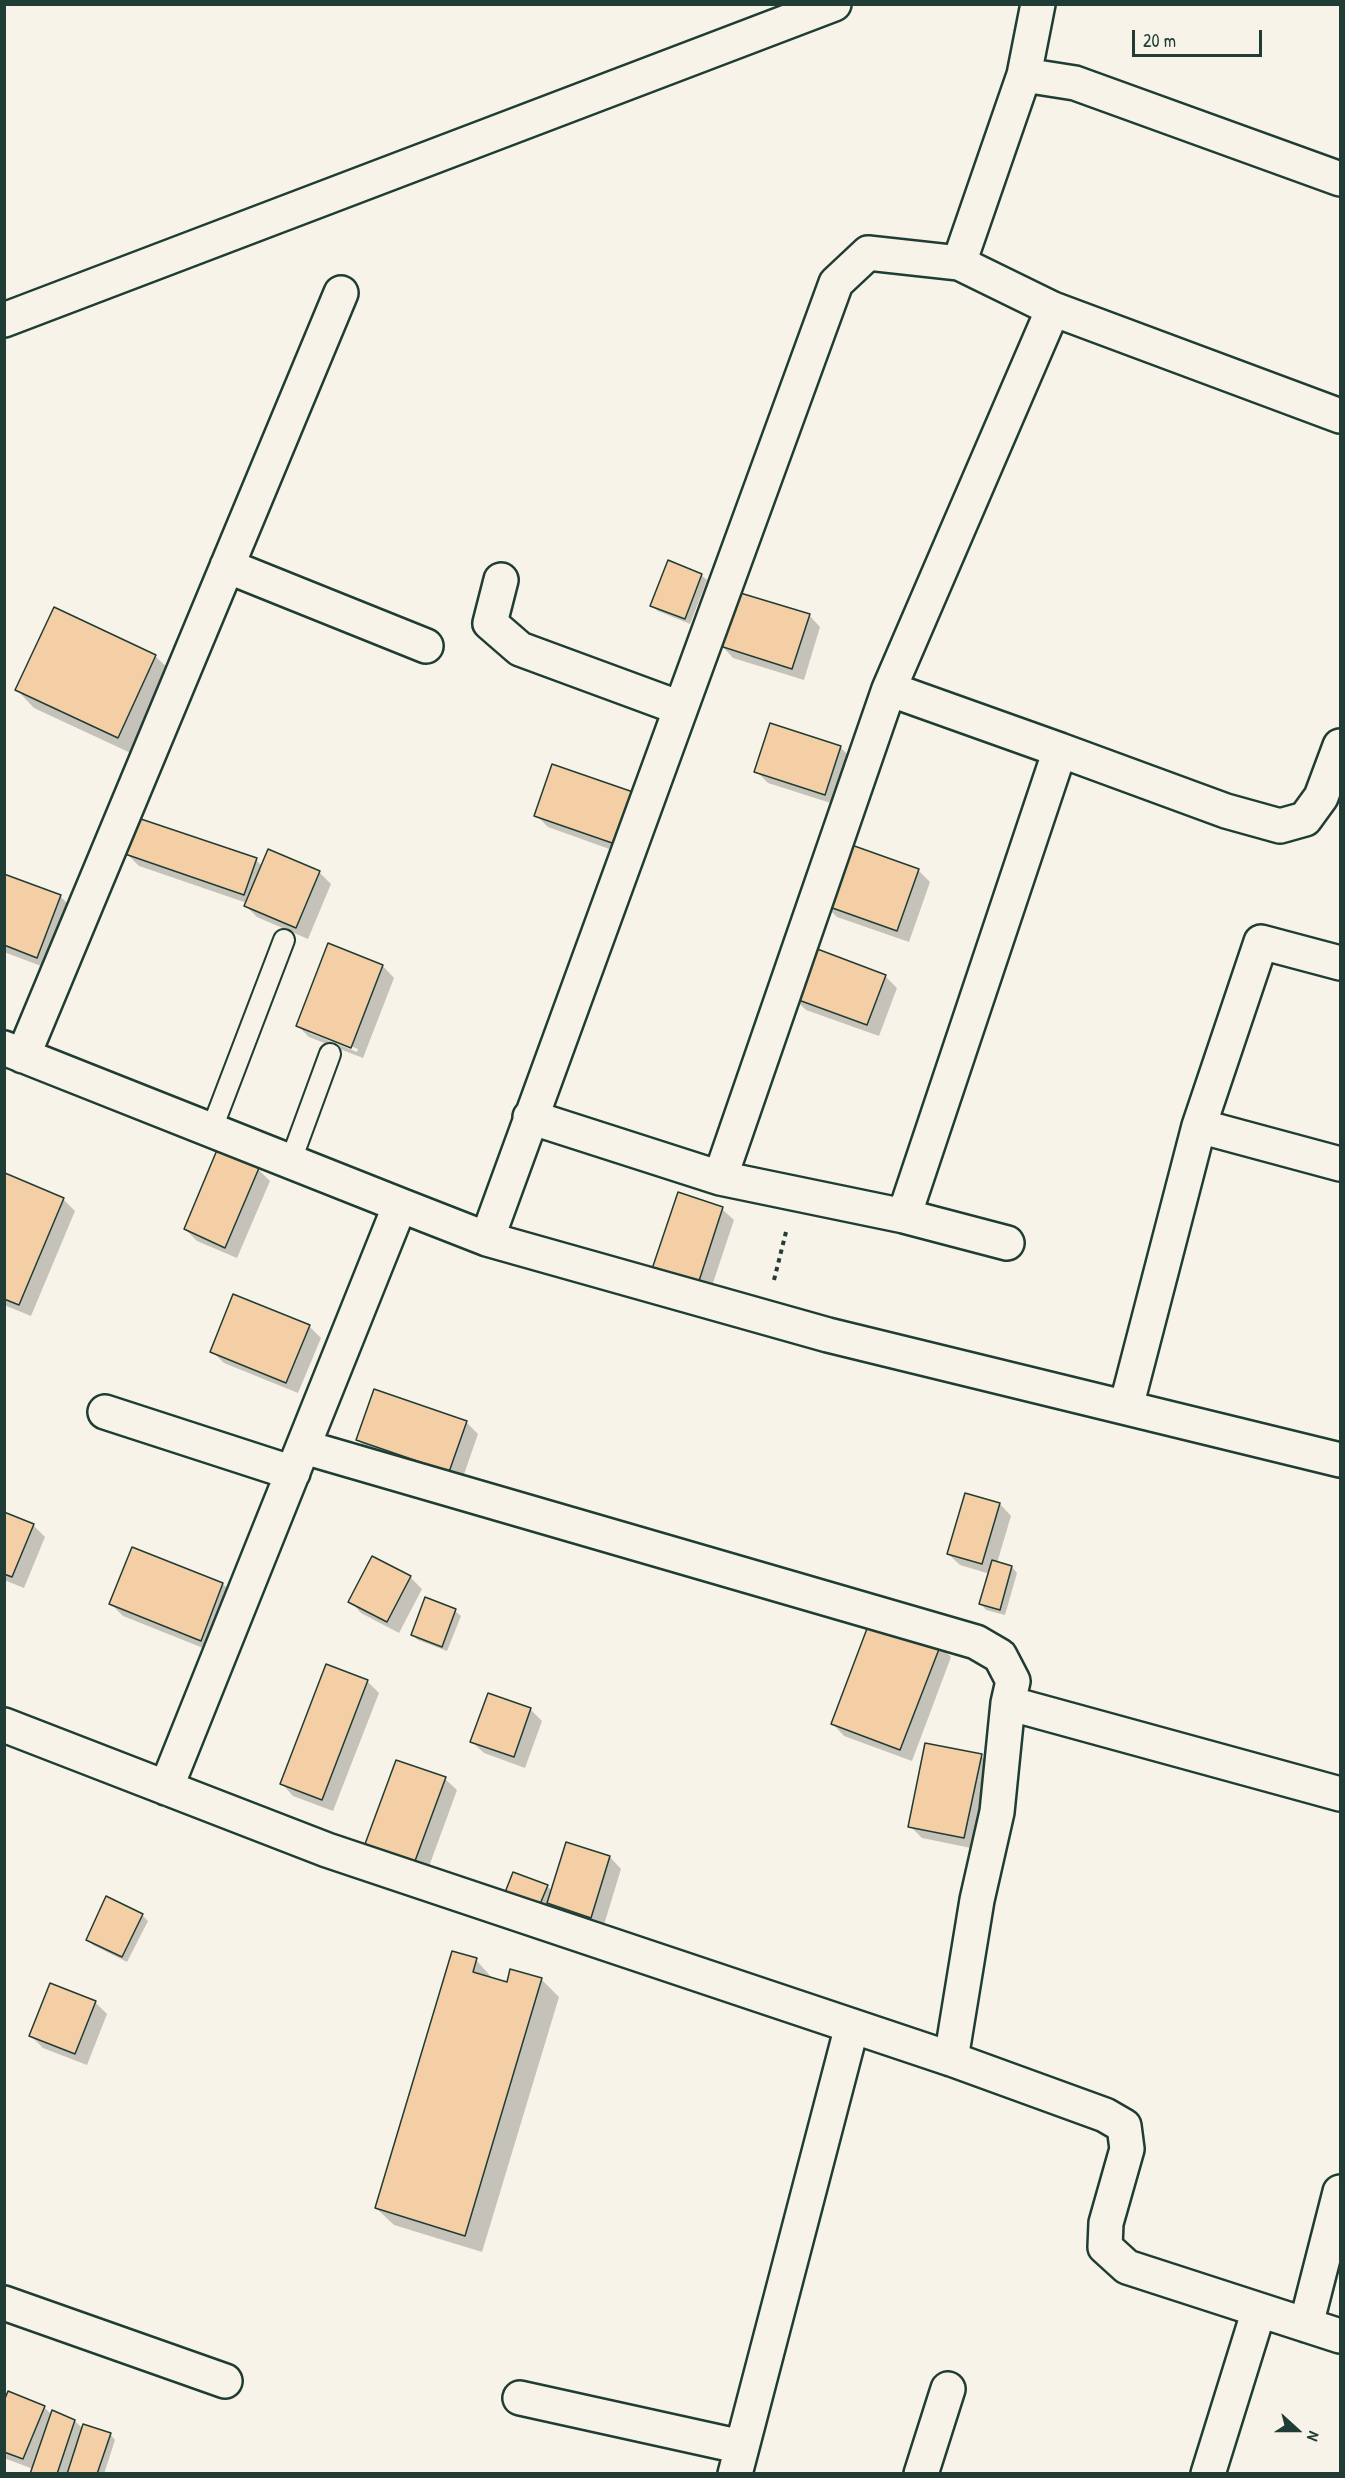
<!DOCTYPE html>
<html>
<head>
<meta charset="utf-8">
<style>
	body { margin:0 }
	#map { position:relative; width:1345px; height:2478px; overflow:hidden; background:#f7f3e8; font-family:"Patrick Hand",sans-serif }
	canvas { display:block }
	.frame { position:absolute; inset:0; border:6px solid #1f3d34; pointer-events:none }
	.north { position:absolute; left:1267px; top:2400px; width:60px; height:60px; -webkit-text-stroke:4px #f7f3e8; paint-order:stroke; rotate:111deg; font-size:16px; font-weight:700; line-height:24px; text-align:center; color:#1f3d34 }
	.north::after { content:''; display:block; margin:auto; width:21px; height:27px; background:#1f3d34; clip-path:polygon(50% 0,100% 100%,50% 72%,0 100%) }
	.scale { position:absolute; left:1132px; top:30px; width:130px; height:27px; box-sizing:border-box; border:3px solid #1f3d34; border-top:0; padding-left:8px; font-size:18px; line-height:21px; white-space:nowrap; color:#1f3d34; -webkit-text-stroke:4px #f7f3e8; paint-order:stroke }
</style>
</head>
<body>
<div id="map">
<canvas width="1345" height="2478"></canvas>
<div class="frame"></div>
<div class="north">N</div>
<div class="scale">20 m</div>
</div>
<script>
const context = document.querySelector('canvas').getContext('2d');
context.lineJoin = 'round';
function fill(path, color) {
  context.fillStyle = color;
  context.fill(path, 'evenodd');
}
function shape(rows) {
  const path = new Path2D();
  for (const r of rows) {
    path.moveTo(r[0], r[1]);
    for (let i = 2; i < r.length; i += 2) path.lineTo(r[i], r[i + 1]);
  }
  return path;
}
function stroke(path, color, width, dash) {
  context.strokeStyle = color;
  context.lineWidth = width;
  context.lineCap = dash ? 'butt' : 'round';
  context.setLineDash(dash || []);
  context.stroke(path);
}
fill(shape([
	[701,575,707,580,690,624,658,611,652,606],
	[809,615,820,627,804,680,733,658,722,646],
	[155,656,173,673,135,755,34,708,17,690],
	[840,747,852,759,837,805,768,783,756,771],
	[553,766,626,855,548,827,536,815],
	[847,845,919,871,930,882,909,942,837,917,825,905],
	[127,854,256,860,262,866,319,872,331,884,308,939,257,917,245,905,247,903,139,866],
	[4,875,60,896,72,908,49,969,4,952],
	[383,966,394,978,363,1058,309,1037,298,1026],
	[310,1030,358,1049,357,1052,310,1033],
	[885,976,897,988,879,1036,806,1010,794,998],
	[258,1169,270,1181,237,1258,197,1241,185,1229],
	[6,1175,63,1199,75,1211,31,1316,4,1305],
	[722,1209,734,1220,709,1295,666,1280],
	[309,1326,321,1338,298,1393,224,1363,212,1351],
	[466,1422,478,1434,461,1483,370,1452,358,1440],
	[1000,1504,1011,1516,997,1563,1012,1567,1017,1573,1005,1615,986,1610,981,1604,990,1574,960,1565,948,1554],
	[4,1513,33,1525,45,1537,24,1588,4,1580],
	[133,1549,223,1584,234,1596,213,1652,123,1616,111,1604],
	[410,1577,422,1589,399,1633,361,1613,350,1601],
	[455,1611,461,1616,447,1651,418,1640,412,1635],
	[940,1646,951,1657,912,1761,844,1736,833,1724],
	[367,1681,379,1693,333,1811,293,1796,282,1784],
	[530,1709,542,1721,525,1768,484,1753,472,1742],
	[981,1756,993,1767,976,1849,922,1838,910,1826],
	[445,1779,457,1790,427,1872,379,1855,367,1843],
	[610,1857,621,1869,603,1928,560,1915,548,1903,544,1913,506,1895,547,1886,552,1891],
	[142,1915,148,1921,127,1962,93,1945,88,1939],
	[476,1960,493,1979,508,1983,512,1971,542,1980,559,1997,482,2252,394,2225,376,2208],
	[95,2002,107,2014,87,2065,43,2048,31,2036],
	[4,2405,44,2407,52,2415,75,2421,83,2429,110,2434,115,2440,104,2474,32,2474,33,2469,4,2458]
]), '#0003');
const building = shape([
	[668,560,702,574,685,619,650,606,668,560],
	[737,592,810,614,792,669,720,646,737,592],
	[54,607,156,655,118,738,15,690,54,607],
	[770,723,841,746,825,795,754,772,770,723],
	[552,764,633,792,615,844,534,816,552,764],
	[138,818,257,858,244,895,125,854,138,818],
	[846,843,919,869,897,931,824,905,846,843],
	[268,849,320,871,296,928,244,906,268,849],
	[4,874,61,895,37,958,4,945,4,874],
	[328,943,383,965,351,1048,296,1026,328,943],
	[812,947,886,975,867,1025,793,998,812,947],
	[217,1150,259,1168,225,1248,184,1229,217,1150],
	[5,1173,64,1198,19,1305,4,1299,5,1173],
	[678,1192,723,1207,698,1284,652,1269,678,1192],
	[233,1294,310,1325,286,1383,210,1352,233,1294],
	[374,1389,467,1421,449,1472,356,1440,374,1389],
	[965,1493,1000,1503,982,1564,947,1554,965,1493],
	[4,1512,34,1524,12,1577,4,1574,4,1512],
	[132,1547,223,1583,201,1641,109,1604,132,1547],
	[372,1556,411,1576,387,1622,348,1602,372,1556],
	[992,1560,1012,1566,1000,1610,979,1604,992,1560],
	[425,1597,456,1609,442,1647,411,1635,425,1597],
	[871,1618,941,1644,900,1750,831,1724,871,1618],
	[326,1664,368,1680,322,1800,280,1784,326,1664],
	[488,1693,531,1708,514,1757,470,1742,488,1693],
	[925,1743,982,1754,964,1838,908,1827,925,1743],
	[396,1760,446,1777,415,1861,365,1844,396,1760],
	[566,1842,610,1856,591,1918,547,1903,566,1842],
	[513,1872,548,1885,538,1909,504,1895,513,1872],
	[106,1896,143,1914,122,1957,86,1940,106,1896],
	[452,1951,477,1958,473,1972,507,1982,510,1969,542,1978,465,2236,375,2208,452,1951],
	[50,1983,96,2001,75,2054,29,2036,50,1983],
	[8,2391,45,2406,23,2459,4,2452,4,2401,8,2391],
	[52,2410,75,2420,57,2474,30,2474,52,2410],
	[83,2424,111,2433,97,2474,67,2474,83,2424]
]);
fill(building, '#f4cea4');
stroke(building, '#1f3d34', 1.5);
const lane = shape([
	[211,1131,284,940],
	[290,1163,330,1054]
]);
const street = shape([
	[1024,75,1038,4],
	[959,263,1024,75,1075,83,1340,179],
	[4,320,834,4],
	[227,566,426,646],
	[501,580,490,623,520,649,680,708],
	[1060,750,1226,811,1280,826,1305,819,1321,797,1340,746],
	[4,1048,400,1205,166,1788],
	[23,1056,341,293],
	[530,1117,720,1178,889,689,1053,309],
	[1199,1126,1340,1164],
	[720,1178,904,1216,1060,750,889,689],
	[400,1205,487,1239,828,1335,1340,1460],
	[904,1216,1007,1243],
	[487,1239,836,283,868,253,959,263,1053,309,1340,416],
	[1126,1407,1199,1126,1261,942,1340,963],
	[105,1412,293,1473],
	[304,1447,976,1642,1000,1656,1013,1681,1008,1703,1340,1794],
	[4,1725,327,1850,951,2059,1105,2115,1124,2126,1127,2149,1106,2223,1105,2247,1127,2267,1340,2336],
	[951,2059,977,1900,997,1812,1008,1703],
	[4,2303,225,2381],
	[1306,2325,1340,2192],
	[520,2398,742,2447],
	[735,2474,852,2026],
	[921,2474,948,2389],
	[1208,2474,1259,2310]
]);
stroke(lane, '#1f3d34', 24);
stroke(street, '#1f3d34', 38);
stroke(shape([
	[774,1280,786,1232]
]), '#1f3d34', 4, [4.5, 4.5]);
stroke(lane, '#f7f3e8', 20);
stroke(street, '#f7f3e8', 33);
</script>
</body>
</html>
